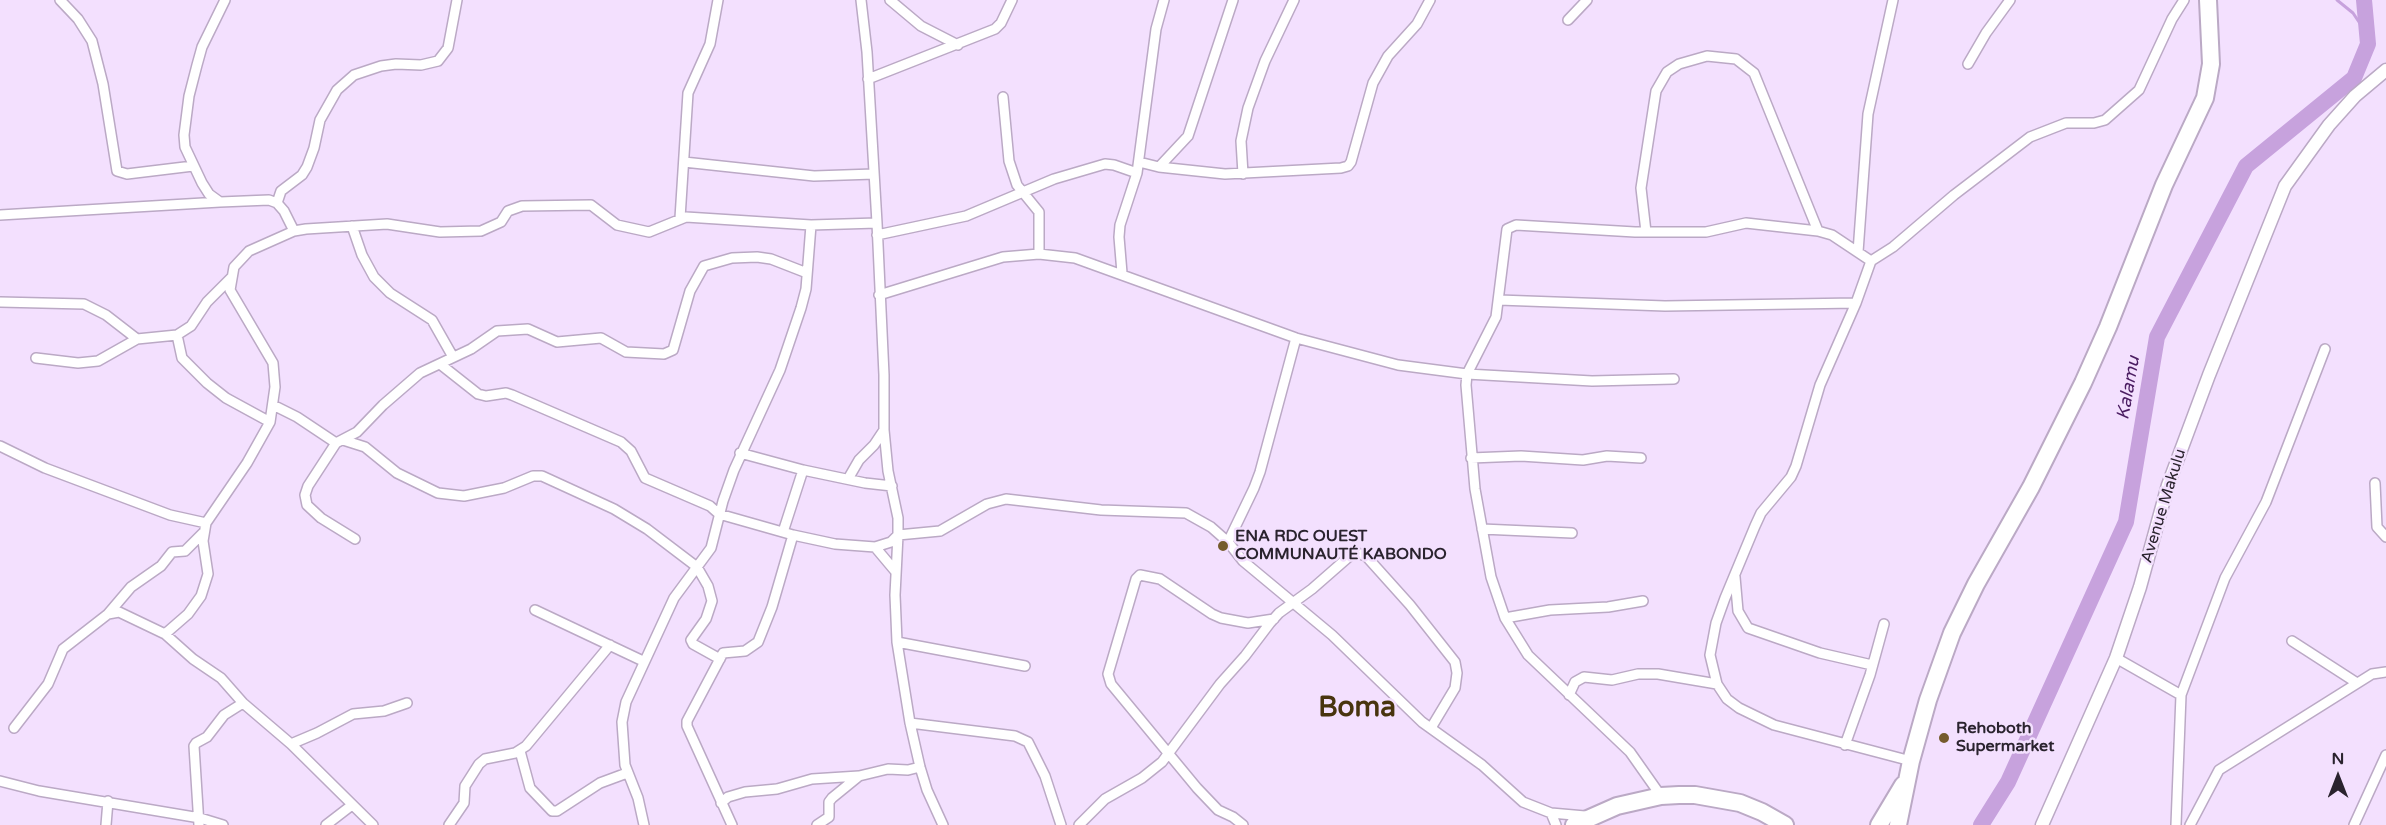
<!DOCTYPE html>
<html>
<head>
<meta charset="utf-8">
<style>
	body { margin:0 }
	#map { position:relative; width:2386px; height:825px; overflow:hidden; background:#f3e0fe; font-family:"Varela Round",sans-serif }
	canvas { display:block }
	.north { position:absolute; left:2308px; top:747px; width:60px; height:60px; -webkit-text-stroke:4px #f3e0fe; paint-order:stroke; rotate:0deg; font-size:16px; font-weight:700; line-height:24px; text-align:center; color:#2a232e }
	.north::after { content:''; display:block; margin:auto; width:21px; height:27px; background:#2a232e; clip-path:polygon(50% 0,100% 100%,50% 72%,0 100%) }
</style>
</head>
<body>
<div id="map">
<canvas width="2386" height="825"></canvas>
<div class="north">N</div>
</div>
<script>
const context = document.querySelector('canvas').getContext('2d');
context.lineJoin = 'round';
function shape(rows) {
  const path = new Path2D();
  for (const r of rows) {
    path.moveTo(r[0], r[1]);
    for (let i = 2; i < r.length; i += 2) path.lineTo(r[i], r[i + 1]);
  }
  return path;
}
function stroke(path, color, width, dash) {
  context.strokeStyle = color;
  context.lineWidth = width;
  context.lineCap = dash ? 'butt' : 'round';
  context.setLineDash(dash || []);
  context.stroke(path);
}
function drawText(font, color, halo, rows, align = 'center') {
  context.font = font + ' "Varela Round",sans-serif';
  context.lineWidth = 5;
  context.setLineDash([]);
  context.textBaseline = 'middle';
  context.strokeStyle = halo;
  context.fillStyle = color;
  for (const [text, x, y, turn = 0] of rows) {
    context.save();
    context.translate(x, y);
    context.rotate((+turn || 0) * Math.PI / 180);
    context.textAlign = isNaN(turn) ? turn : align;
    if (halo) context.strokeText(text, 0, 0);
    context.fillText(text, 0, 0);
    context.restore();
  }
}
stroke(shape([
	[2337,0,2353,13,2365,31]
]), '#c7a2dd', 3);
stroke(shape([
	[1981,825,2008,782,2126,522,2157,337,2246,166,2354,78,2368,44,2364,0]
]), '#c7a2dd', 16);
const street = shape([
	[60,0,78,19,92,41,103,84,117,171,127,174,193,166],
	[225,0,202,47,197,65,189,96,184,135,185,147,202,183,209,194,220,202,269,200,277,203,284,211,294,231],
	[890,0,921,26,958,45],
	[1568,20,1587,0],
	[1968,64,1986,33,2010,0],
	[868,79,995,29,1001,23,1012,0],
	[1003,97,1009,161,1017,185,1039,212,1039,254],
	[684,162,814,176,874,174],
	[1139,162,1159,167,1188,136,1233,0],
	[1159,167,1225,174,1341,168,1348,166,1351,162,1373,83,1388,56,1417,24,1430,0],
	[1243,174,1241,141,1248,108,1265,61,1294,0],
	[277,203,281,191,302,175,307,167,314,148,320,120,337,90,354,75,381,66,396,64,421,65,438,61,448,48,457,0],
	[0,215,220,202],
	[680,218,688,93,710,44,718,0],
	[352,226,362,255,374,277,390,293,432,320,453,357],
	[1646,232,1641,188,1656,91,1667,72,1679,64,1707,56,1736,59,1754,73,1818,231],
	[877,235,966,216,1054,179,1105,164,1114,165,1137,173],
	[1858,252,1868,114,1893,0],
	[1122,273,1119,237,1120,225,1137,173,1156,29,1164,0],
	[879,295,1003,257,1039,254,1075,258,1296,338,1398,365,1467,374,1592,381,1674,379],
	[1499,300,1665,306,1856,303],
	[0,302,84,304,106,315,137,339],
	[177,335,182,358,207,383,226,398,270,422],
	[36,358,78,363,98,361,137,339,177,335,191,326,207,302,231,278],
	[440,364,478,394,486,396,506,393,512,395,621,442,631,451,645,478,710,506,719,514,793,535,835,544,875,547,891,542,898,535,898,518,888,471,884,430,884,375,877,223,867,52,861,0],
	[273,405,297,417,336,443,308,486,305,495,307,505,321,518,355,539],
	[343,440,365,447,397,473,438,493,464,496,504,488,533,476,542,476,614,509,647,529,697,567,708,586,712,601,706,619,691,640,693,644,720,659],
	[336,443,357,432,383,405,420,373,471,349,497,331,528,329,557,342,601,338,626,352,664,354,673,350,690,291,704,266,732,258,757,257,771,259,807,273],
	[0,446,45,468,170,515,206,523],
	[740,453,803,470,865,483,892,486],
	[1471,458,1521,456,1583,460,1607,456,1641,458],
	[848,479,859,460,874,445,884,430],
	[2375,483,2377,527,2386,537],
	[1482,529,1572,533],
	[783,532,803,470],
	[1228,542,1243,561,1332,635,1422,722,1482,765,1523,802,1551,813,1585,816],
	[875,547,896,572],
	[1735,577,1738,611,1748,628,1820,653,1872,665],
	[535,610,643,661],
	[108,614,131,587,161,566,172,552,185,551,203,533],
	[1505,618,1550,610,1608,607,1643,601],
	[165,634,188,614,201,596,208,574,203,541,206,523,247,463,270,422,275,387,273,363,230,290,234,267,249,251,294,231,306,229,387,224,440,232,481,231,501,222,508,211,522,206,591,205,617,225,649,232,686,217,811,225,877,223],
	[2292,641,2357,683],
	[897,642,1025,666],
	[2116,658,2181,695,2176,825],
	[1569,695,1575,682,1584,677,1612,680,1638,674,1658,674,1717,684],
	[2181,695,2225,578,2266,502,2325,349],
	[910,723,1015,736,1028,742,1045,776,1061,825],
	[14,728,48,684,63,649,108,614,119,612,165,634,193,659,221,678,243,703,291,744,373,825],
	[291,744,317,733,353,714,384,711,407,703],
	[1845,745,1870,675,1884,624],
	[520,751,530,788,552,811,557,811,600,783,627,773],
	[1911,761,1774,725,1739,708,1727,699,1717,684,1710,655,1716,623,1725,598,1755,526,1761,513,1791,477,1796,466,1820,385,1856,303,1871,261,1893,247,1954,195,2030,137,2066,123,2094,123,2105,120,2139,90,2172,19,2184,0],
	[0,781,39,791,200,818,223,825],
	[1661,796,1630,752,1528,655,1505,618,1491,577,1475,489,1466,385,1467,374,1496,317,1507,229,1516,225,1635,232,1706,232,1746,223,1818,231,1832,235,1871,261],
	[721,803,728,797,745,792,777,789,812,779,859,776],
	[1551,813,1556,825],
	[106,825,108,801],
	[199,825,194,746,196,743,207,737,224,715,243,703],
	[326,825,352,805],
	[449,825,464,803,465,786,479,764,485,759,515,753,526,746,610,645],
	[644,825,638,798,625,765,622,722,626,702,674,598,711,548,723,501,734,470,780,370,801,308,806,289,811,225],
	[732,825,687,726,687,721,723,653,745,651,758,642,772,607,793,535],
	[817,825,829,817,829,802,832,798,859,776,888,769,908,770,920,767],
	[943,825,927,790,920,767,910,723,897,642,895,595,898,535,940,531,987,504,1006,499,1101,510,1186,513,1211,527,1228,542,1254,488,1260,472,1296,338],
	[1079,825,1105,799,1142,778,1162,762,1220,684,1245,656,1270,623,1279,613,1312,589,1352,554,1357,553,1366,556,1410,605,1455,662,1457,673,1455,688,1431,728],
	[1243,825,1233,817,1218,810,1197,788,1111,684,1108,674,1136,579,1140,575,1160,579,1212,614,1221,618,1248,623,1274,619],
	[2190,825,2219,770,2372,674,2386,672],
	[2354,825,2386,755]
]);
const secondary = shape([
	[2042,825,2116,658,2140,587,2168,485,2209,375,2285,186,2329,125,2355,96,2386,70]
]);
const highway = shape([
	[1574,825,1617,806,1661,796,1679,795,1695,795,1740,803,1762,812,1785,825],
	[1879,825,1903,785],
	[1898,825,1911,761,1928,700,1952,633,1976,584,2031,487,2083,383,2108,327,2164,185,2205,98,2211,64,2208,0]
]);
stroke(street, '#bba9c5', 12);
stroke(secondary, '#bba9c5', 15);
stroke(highway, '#bba9c5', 20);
stroke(street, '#fff', 9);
stroke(secondary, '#fff', 12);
stroke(highway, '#fff', 16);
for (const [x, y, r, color] of [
	[1223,546,6,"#755b2d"],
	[1944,738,6,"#755b2d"]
]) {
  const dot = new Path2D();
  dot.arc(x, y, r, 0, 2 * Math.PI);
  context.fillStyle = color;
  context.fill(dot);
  stroke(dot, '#f3e0fe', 2);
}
drawText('16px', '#2a232e', '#f3e0fe', [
	["Avenue Makulu",2164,506,-73]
]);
drawText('bold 16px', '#2a232e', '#f3e0fe', [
	["ENA RDC OUEST",1235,537],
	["COMMUNAUTÉ KABONDO",1235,555],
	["Rehoboth",1956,729],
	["Supermarket",1956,747]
], 'left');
drawText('italic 18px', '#4b1d62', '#f3e0fe', [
	["Kalamu",2129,388,-80]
]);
drawText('bold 28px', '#48340e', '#f3e0fe', [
	["Boma",1357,709]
]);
</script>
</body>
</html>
